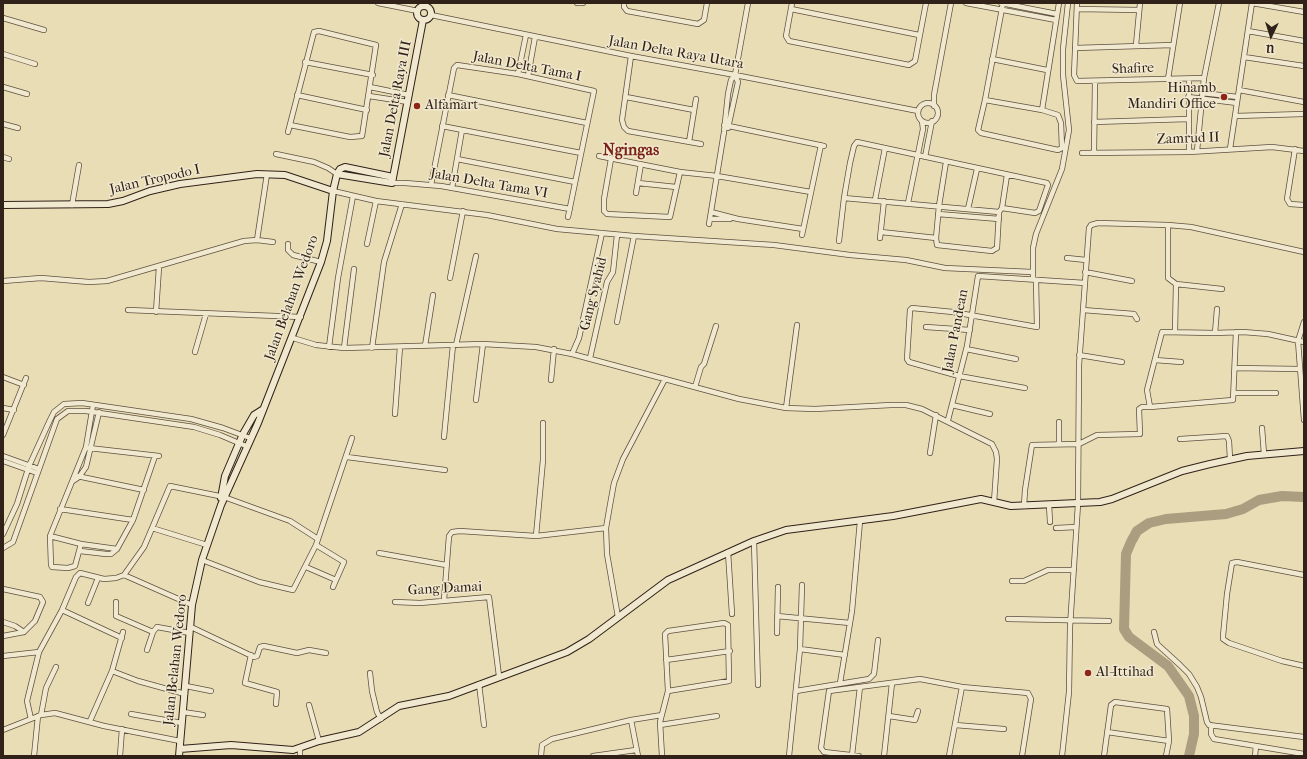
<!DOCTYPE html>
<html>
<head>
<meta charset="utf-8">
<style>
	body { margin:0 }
	#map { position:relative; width:1307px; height:759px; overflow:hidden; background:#e9ddb5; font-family:"IM FELL French Canon",serif }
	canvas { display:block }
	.frame { position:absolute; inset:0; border:4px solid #302119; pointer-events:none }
	.north { position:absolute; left:1251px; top:16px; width:40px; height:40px; -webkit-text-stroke:3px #f1e9cf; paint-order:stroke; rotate:184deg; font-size:11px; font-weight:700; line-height:16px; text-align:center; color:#302119 }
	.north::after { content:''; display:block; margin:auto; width:14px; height:18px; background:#302119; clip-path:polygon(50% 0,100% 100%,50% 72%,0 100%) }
</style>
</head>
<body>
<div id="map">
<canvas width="1307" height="759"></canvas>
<div class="frame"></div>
<div class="north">U</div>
</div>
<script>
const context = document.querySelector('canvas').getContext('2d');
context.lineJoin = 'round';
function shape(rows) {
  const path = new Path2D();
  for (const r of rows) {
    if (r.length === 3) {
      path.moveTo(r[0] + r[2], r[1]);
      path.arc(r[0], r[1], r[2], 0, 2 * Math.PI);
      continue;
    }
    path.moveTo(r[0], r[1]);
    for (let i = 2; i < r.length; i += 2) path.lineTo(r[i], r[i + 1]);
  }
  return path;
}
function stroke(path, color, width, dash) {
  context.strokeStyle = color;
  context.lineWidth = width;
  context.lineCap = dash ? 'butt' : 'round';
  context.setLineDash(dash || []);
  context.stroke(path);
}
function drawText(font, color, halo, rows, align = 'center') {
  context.font = font + ' "IM FELL French Canon",serif';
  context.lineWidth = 3;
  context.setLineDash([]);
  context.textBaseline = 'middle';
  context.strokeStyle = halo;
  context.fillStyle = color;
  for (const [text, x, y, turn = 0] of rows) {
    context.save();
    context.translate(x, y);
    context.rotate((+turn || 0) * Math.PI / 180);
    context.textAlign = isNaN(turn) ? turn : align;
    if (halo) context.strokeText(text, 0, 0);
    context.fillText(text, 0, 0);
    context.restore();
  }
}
stroke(shape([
	[1189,756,1194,734,1194,716,1189,696,1168,666,1129,637,1124,629,1126,554,1131,542,1137,531,1149,523,1166,519,1226,514,1243,509,1259,500,1282,496,1304,497]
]), '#aa9d80', 10);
const street = shape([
	[378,3,418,11],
	[577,3,583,3],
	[624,3,624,7,627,11,698,24,704,20,707,3],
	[792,3,786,36,789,41,909,65,915,61,926,3],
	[966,3,1056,20],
	[1001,3,1057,14],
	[1077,3,1074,75,1077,81,1204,78],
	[791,9,919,35],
	[1077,9,1139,10],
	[431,15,631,56,735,75,918,111],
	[3,18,44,30],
	[1248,31,1304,41],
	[1136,45,1140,3],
	[1075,48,1173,45],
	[3,54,35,64],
	[631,56,622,120,624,127,628,131,701,144],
	[1244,57,1304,66],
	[992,59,1047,70],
	[305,62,373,75],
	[518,74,526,35],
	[528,76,535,37],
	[1168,79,1180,3],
	[3,87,27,94],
	[370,87,409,95],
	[1239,90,1304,102],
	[1202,93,1238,97],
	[297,95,367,110],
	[448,95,587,123],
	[369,96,408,102],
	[626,97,694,110],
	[1188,97,1237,103],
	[985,100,1042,110,1058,115,1061,123,1062,148,1058,150,981,133,978,130,985,100,1003,3],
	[928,113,10],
	[934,106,934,95,951,3],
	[1042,110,1059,3],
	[1235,116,1304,114],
	[1094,122,1188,119],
	[3,124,18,128],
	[724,125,824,146],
	[442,126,581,153],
	[728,128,738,82,735,75],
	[288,132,314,32,319,31,376,45,362,136,350,137,290,125],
	[689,142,696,99],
	[1230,149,1252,3,1304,12],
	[1295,149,1287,199,1290,204,1304,205],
	[1197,151,1204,78,1219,3],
	[1094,152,1095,82],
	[1189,152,1189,79],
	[1082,153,1189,152,1272,147,1304,151],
	[276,154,314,162,328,168,337,174],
	[599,156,680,172,717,176,811,192],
	[3,157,9,159],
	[925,157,932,121],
	[457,159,575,182],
	[611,159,604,199,604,211,607,214,670,217,680,172],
	[946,162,939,206,936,238,937,245,992,251,995,249,997,248,999,212],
	[392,183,405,183,441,186,570,209],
	[638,183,676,187],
	[431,185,454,68,457,65,518,74,594,91,568,217],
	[452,188,462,130],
	[333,191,376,201,487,215,557,229,634,236,774,245,850,255,906,260,945,268,1032,272],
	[636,193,641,164],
	[875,200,885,148],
	[908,203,923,129,922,121],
	[72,205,79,165],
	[1002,208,1007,175],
	[968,209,977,169],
	[711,212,738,219,803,229],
	[938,214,999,219],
	[710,219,730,219],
	[709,224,724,132,728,94,731,80,735,75,748,3],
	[1168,225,1168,278,1176,284,1222,289],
	[881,232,936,238],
	[802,235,821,145],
	[880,238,884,201],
	[257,240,267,174],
	[839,241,844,198,850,163,854,146,857,142,1047,183,1048,185,1039,211,1035,213,1002,208,999,212,844,198],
	[288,244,288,250,293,255,321,262],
	[367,244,376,201],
	[1067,258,1086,260],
	[1085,272,1132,281],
	[450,278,463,211],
	[1033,279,1033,248,1036,234,1062,169,1069,130,1063,75,1063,49,1068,3],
	[3,281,41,278,89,282,107,281,244,241,257,240,273,242],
	[128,310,301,317],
	[1083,310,1134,314,1137,319],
	[156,312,159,267],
	[617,322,634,236],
	[1304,322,1298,341,1304,420],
	[926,327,970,330],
	[1175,332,1176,284],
	[1215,333,1217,309],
	[293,338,316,345,344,348,483,344,536,347,572,354,739,399,786,408,815,409,891,405,906,405,922,409,992,444,996,452,997,459,994,502],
	[456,345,476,256],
	[425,346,433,295],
	[329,347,338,278,353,196],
	[344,348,354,269],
	[372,348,384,262,402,204],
	[966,349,1016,359],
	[195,352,206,314],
	[572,354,579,338,602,233],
	[1079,355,1122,362],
	[590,358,607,282,613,272,617,235],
	[1155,360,1181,362],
	[1235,368,1299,369],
	[3,377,24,385],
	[551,380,554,349],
	[695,387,701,367,704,364,716,326],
	[1025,388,959,376,909,362,907,359,910,310,912,308,953,312,1037,327,1036,280],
	[1234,393,1276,393],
	[476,400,483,344],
	[952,405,990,414],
	[1150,407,1233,400,1236,332],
	[3,408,14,410],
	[786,408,797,325],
	[395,414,400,347],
	[948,420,967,346,978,276,1085,283],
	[1262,428,1264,454],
	[3,435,26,378],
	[444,437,453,345],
	[1180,439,1227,436,1229,441,1230,459],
	[1059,443,1059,422],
	[89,448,159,456],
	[930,453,936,415],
	[3,456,39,469],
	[347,457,445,470],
	[3,461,37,473],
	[77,476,144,490],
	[73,481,79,477,86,467,99,412],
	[1049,505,1050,522],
	[1024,506,1025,490,1032,445,1079,444,1097,435,1140,434,1139,409,1142,407,1150,407,1147,390,1162,332,1215,333,1243,332,1268,334,1304,342],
	[60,509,133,520],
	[152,528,207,545],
	[1056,528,1076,527],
	[3,534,17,504,29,466,50,420,54,412,64,404,82,403,191,419,223,428,250,438],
	[50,536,81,544,117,549],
	[536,536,543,460,543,423],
	[754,541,758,685],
	[81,544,75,566,68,568,52,567,51,565,50,536,86,447,93,405],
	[316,545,344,562,336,580],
	[3,548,13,542,57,419,68,411,86,411,194,427,220,435,246,446],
	[80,551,106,554,111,554,117,549,133,520,155,456],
	[728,552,732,614],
	[379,553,446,565],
	[202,560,259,582,293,590,316,545,352,438],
	[306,567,336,580,333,587],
	[124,575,192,605],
	[1304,575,1237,562,1232,563,1227,594,1223,636,1223,639,1229,643,1282,661,1304,666],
	[1012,581,1024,581,1048,570,1074,570],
	[3,589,40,597,43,602,35,621,24,632,3,636],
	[444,600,449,536,452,532,460,531,536,536,606,528],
	[116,602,116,616,153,632],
	[395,602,420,603,489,597,499,676],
	[88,603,98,578],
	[62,610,122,638],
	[777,616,850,623],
	[618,617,607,554,606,528,610,505,614,483,623,459,665,379],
	[1008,619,1109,621],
	[3,622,15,626,24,632],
	[191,627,254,657,257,656,260,647,264,646,297,653,309,650,326,653],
	[1154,632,1157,644,1180,665,1189,674,1197,687,1201,697,1207,722,1209,725,1304,737],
	[777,633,778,587],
	[800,649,845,655],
	[147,650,153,632,157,627,190,633],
	[251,655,245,683,277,692,276,704],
	[3,656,39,652],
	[666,660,730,651],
	[112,671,138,681,185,694],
	[370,673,372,691,377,712,381,719],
	[840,683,852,611,860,521],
	[479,684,484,725],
	[186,686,211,691],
	[796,691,869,679,874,674,878,640],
	[309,705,319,741],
	[183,712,203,715],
	[131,714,182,723],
	[41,715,46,688,56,667],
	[889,716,915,720,918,711],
	[31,719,27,701,39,652,62,610,76,577,80,573,104,579,116,578,124,575,144,547,170,486,224,497,290,521,318,539],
	[631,720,638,756],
	[90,721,112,671,123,632],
	[660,725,717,716],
	[955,725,1004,729],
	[1211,725,1211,734,1214,739,1304,754],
	[3,730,41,715,55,713,104,726,180,741],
	[1107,732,1169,741],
	[300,748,300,756],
	[852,755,860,687],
	[34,756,38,716],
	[120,756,122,729],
	[541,756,542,745,552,739,631,720,662,715],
	[593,756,636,750],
	[662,756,660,722,668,691,665,634,668,631,724,623,728,625,729,681,668,691],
	[789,756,800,649,802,585],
	[859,756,824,752,821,748,829,691,920,679,962,687,1028,693,1031,699,1022,756],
	[884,756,892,683],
	[949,756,962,687],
	[1062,756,1069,692,1070,627,1078,504,1079,365,1089,228,1091,225,1098,223,1168,225,1191,227,1304,252],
	[1104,756,1111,705,1115,702,1167,709,1169,741,1166,756],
	[1255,756,1256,746]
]);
const secondary = shape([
	[424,13,7],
	[337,174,392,183,423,20],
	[3,205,108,204,123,201,150,191,180,184,257,174,285,175,333,191],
	[221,498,225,476,243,434,254,415,262,410],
	[180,749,231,745,293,750,319,741,359,732,399,706,449,696,567,652,589,639,668,580,754,541,786,530,893,516,981,499,1011,506,1100,502,1112,499,1182,471,1210,464,1247,456,1304,451],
	[179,756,192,605,202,560,221,505,258,423,321,262,327,241,333,191,337,174,340,169,345,167,393,177]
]);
stroke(street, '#5e5040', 6);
stroke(secondary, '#302119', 8);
stroke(street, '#f1e9cf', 4.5);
stroke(secondary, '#f1e9cf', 6);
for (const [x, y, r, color] of [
	[1224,97,4,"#8f2418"],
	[417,106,4,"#8f2418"],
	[1088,673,4,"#8f2418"]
]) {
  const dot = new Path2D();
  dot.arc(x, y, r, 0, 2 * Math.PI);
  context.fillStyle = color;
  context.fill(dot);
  stroke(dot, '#f1e9cf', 1.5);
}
drawText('14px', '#302119', '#f1e9cf', [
	["Jalan Delta Raya Utara",676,53,10],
	["Jalan Delta Tama I",527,67,11],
	["Shafire",1133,69,-2],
	["Jalan Delta Raya III",396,99,-79],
	["Zamrud II",1188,139,-2],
	["Jalan Tropodo I",155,180,-13],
	["Jalan Delta Tama VI",489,184,10],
	["Gang Syahid",594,294,-76],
	["Jalan Belahan Wedoro",292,298,-70],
	["Jalan Pandean",956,331,-79],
	["Gang Damai",445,589,-3],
	["Jalan Belahan Wedoro",176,660,-84]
]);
drawText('14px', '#302119', '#f1e9cf', [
	["Hinamb",1216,89,"right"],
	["Mandiri Office",1216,105,"right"],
	["Alfamart",425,106],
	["Al-Ittihad",1096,673]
], 'left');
drawText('bold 16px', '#7a1f14', '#f1e9cf', [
	["Ngingas",631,151]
]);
</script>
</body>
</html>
